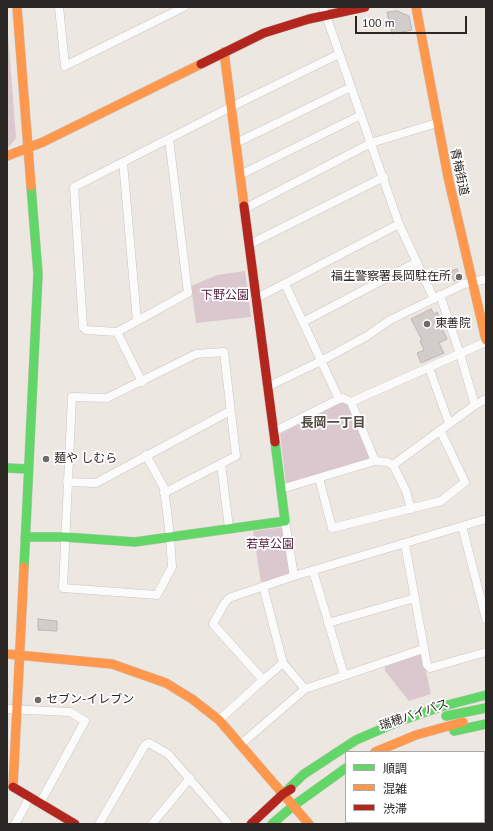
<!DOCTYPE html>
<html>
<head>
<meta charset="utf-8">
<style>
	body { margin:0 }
	#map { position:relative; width:493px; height:831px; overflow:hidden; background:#ede7e2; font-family:"PT Sans","Noto Sans JP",sans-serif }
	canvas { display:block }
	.frame { position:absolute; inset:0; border:8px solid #2b2724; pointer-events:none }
	.legend { position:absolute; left:345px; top:751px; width:140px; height:72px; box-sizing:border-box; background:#fff; border:1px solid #aaa9a7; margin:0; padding:5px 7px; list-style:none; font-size:12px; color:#2b2724 }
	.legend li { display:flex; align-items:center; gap:8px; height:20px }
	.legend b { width:20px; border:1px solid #aaa9a7 }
	.scale { position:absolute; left:355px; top:16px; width:112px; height:18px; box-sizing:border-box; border:2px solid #2b2724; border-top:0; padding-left:5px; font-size:12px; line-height:14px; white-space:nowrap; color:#2b2724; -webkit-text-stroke:3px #fff; paint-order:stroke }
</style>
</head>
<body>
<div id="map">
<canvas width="493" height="831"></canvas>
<div class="frame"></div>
<ul class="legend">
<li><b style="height:5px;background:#63d668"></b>順調</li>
<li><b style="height:5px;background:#ff974d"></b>混雑</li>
<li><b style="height:5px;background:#b3261e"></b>渋滞</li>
</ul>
<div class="scale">100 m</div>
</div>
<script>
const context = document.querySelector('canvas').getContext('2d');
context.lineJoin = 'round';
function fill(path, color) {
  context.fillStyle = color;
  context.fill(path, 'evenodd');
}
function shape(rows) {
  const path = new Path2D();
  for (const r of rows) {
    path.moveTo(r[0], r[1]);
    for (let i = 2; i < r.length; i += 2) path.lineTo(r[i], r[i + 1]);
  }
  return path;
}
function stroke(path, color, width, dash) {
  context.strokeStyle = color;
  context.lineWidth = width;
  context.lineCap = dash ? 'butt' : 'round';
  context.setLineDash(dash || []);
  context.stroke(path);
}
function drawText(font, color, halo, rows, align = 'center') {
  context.font = font + ' "PT Sans","Noto Sans JP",sans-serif';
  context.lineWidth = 3.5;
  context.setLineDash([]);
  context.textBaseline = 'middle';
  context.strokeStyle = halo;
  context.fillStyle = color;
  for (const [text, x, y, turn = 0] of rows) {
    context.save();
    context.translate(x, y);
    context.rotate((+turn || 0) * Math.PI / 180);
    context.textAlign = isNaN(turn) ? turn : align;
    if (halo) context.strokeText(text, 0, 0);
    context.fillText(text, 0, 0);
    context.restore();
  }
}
fill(shape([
	[7,20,16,138,10,146,7,147],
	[245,271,251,317,196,323,191,286,217,275],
	[344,401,348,402,371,457,370,460,289,485,286,483,280,434],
	[284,527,290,571,289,575,261,583,253,531],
	[422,654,431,694,409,701,385,671,385,665]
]), '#dbc8ce');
const building = shape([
	[397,11,409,16,412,30,392,34,387,12,397,11],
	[457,269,461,279,454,281,450,271,457,269],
	[431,309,434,314,437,312,441,321,439,322,447,339,439,343,444,353,421,363,417,353,424,350,420,341,422,340,411,319,431,309],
	[38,619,57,621,57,631,38,630,38,619]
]);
fill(building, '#d2cdca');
stroke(building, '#bbb6b3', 1);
const street = shape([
	[59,7,65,66,184,7],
	[323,7,399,224,434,299],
	[169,139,188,293,117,332,86,330,83,327,74,187,231,107,339,54],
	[236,143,351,87],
	[123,162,137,321],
	[240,175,361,115],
	[244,209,371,143,437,123],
	[250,244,384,177],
	[285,284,339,399,343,398,351,402,375,461],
	[440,295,460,354,475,405],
	[255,299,399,224],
	[303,322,417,262],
	[117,332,142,382],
	[429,368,449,423],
	[267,387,321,361,367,336,390,320,464,284,486,279],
	[351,402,486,342],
	[273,432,339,399],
	[146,455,164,488,170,536,172,567,157,595,63,588,72,397,107,398,196,354,224,352,236,456,164,493],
	[221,464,229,528],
	[393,465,475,405,486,399],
	[319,478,332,528,441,501,465,482,440,430],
	[67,482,96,483,230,411],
	[281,489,375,461,387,462,393,465,406,491,411,509],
	[285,521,294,576],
	[462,526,486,619],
	[405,544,427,665,430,668,486,652],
	[313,571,344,675],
	[328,623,415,598],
	[283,663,305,689],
	[263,680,283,663,263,586],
	[7,709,70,712,85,721,40,803],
	[219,720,263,680,213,624,224,604,229,598,294,576,486,519],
	[241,744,305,689,423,649],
	[484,770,486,777],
	[446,822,447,824],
	[15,824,30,797],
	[99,824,145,745,149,743,168,754,227,822,226,824],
	[152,824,190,778]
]);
const fast = shape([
	[7,468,27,469],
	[25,537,64,537,135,542,285,521,275,442],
	[24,567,38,274,31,186],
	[446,716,486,708],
	[454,731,486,724],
	[283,794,304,774,356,740,400,721,440,707,486,695],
	[272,824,293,806,346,768]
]);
const slow = shape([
	[17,7,31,186],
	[416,7,448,177,486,340],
	[224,52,244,206],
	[7,156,43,142,201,64],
	[7,654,112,664,166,683,192,699,219,720,309,824],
	[375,752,416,735,463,722],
	[13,787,24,567]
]);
const jam = shape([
	[201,64,264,33,309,19,365,7],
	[244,206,275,442],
	[13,787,75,824],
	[407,822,407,824],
	[251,824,283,794,291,789]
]);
stroke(street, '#cac5c1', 9);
stroke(fast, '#cac5c1', 10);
stroke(slow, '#cac5c1', 10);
stroke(jam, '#cac5c1', 10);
stroke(street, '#fcfbfb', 8);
stroke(fast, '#63d668', 9);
stroke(slow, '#ff974d', 9);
stroke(jam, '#b3261e', 9);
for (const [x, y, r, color] of [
	[459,277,4,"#6f6a66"],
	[427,324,4,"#6f6a66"],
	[46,459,4,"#6f6a66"],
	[38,700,4,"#6f6a66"]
]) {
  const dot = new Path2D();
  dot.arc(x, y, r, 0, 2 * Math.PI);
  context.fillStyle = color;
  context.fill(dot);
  stroke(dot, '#fff', 1.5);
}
drawText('12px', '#2b2724', '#fff', [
	["青梅街道",459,172,78],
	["瑞穂バイパス",414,715,-19]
]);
drawText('12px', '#2b2724', '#fff', [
	["福生警察署長岡駐在所",451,277,"right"],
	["東善院",435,324],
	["麺や しむら",54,459],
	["セブン-イレブン",46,700]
], 'left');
drawText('12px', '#541c3d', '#fff', [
	["下野公園",225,296],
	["若草公園",270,545]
]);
drawText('bold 13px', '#514841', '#fff', [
	["長岡一丁目",333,423]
]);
</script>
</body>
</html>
